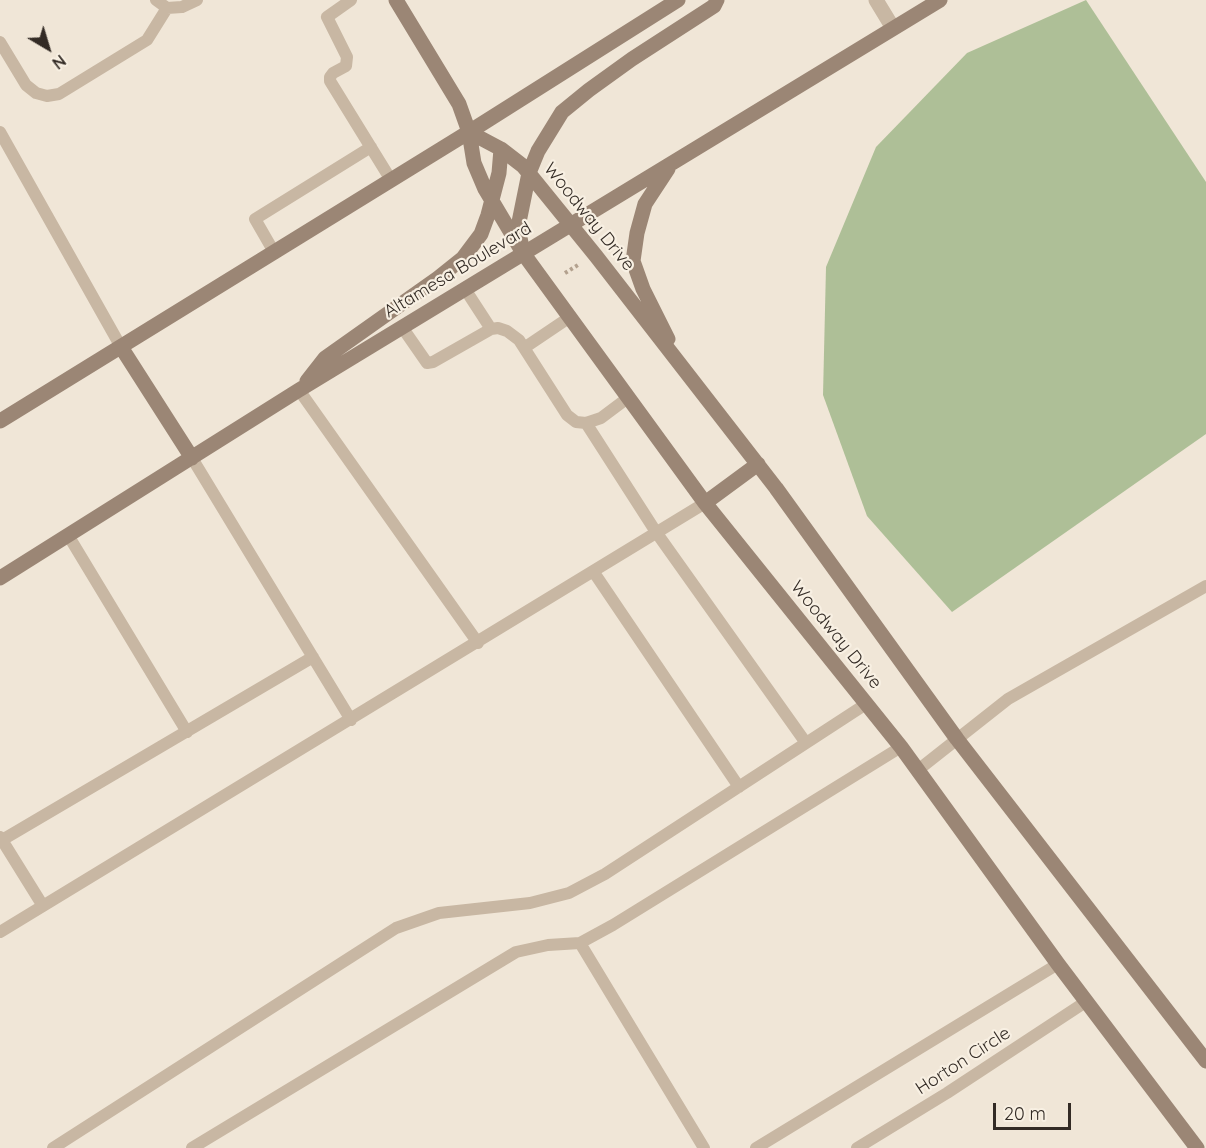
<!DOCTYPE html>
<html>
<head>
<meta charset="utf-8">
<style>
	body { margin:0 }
	#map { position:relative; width:1206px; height:1148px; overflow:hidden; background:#f0e6d7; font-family:Quicksand,sans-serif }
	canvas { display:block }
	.north { position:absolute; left:18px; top:18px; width:60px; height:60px; -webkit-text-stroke:4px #f8f0e3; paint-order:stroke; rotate:142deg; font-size:16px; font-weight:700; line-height:24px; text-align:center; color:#332b25 }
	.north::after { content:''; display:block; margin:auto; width:21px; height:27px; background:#332b25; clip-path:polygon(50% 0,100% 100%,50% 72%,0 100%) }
	.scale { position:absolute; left:993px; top:1103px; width:78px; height:27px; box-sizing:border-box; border:3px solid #332b25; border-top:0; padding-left:8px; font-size:18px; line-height:21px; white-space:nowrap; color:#332b25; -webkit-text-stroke:4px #f8f0e3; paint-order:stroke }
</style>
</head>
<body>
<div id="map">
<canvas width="1206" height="1148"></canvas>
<div class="north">N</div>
<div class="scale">20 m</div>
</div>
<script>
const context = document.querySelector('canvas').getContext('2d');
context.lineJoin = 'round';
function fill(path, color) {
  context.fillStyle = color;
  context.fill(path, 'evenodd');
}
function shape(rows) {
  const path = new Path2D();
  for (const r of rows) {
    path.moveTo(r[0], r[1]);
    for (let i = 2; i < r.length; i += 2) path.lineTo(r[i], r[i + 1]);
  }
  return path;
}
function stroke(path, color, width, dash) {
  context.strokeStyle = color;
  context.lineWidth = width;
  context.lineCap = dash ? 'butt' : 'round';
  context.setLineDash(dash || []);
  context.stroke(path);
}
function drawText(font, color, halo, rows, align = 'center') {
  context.font = font + ' Quicksand,sans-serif';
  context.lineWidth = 4.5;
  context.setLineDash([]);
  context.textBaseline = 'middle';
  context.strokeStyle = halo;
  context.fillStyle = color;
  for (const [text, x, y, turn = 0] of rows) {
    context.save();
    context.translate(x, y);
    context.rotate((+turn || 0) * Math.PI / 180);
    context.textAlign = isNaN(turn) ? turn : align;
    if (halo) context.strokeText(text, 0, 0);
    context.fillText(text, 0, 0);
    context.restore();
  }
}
fill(shape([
	[1086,0,1206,182,1206,434,952,612,867,516,823,395,826,267,876,147,967,53]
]), '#aebf97');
stroke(shape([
	[565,273,578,265]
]), '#b3a18e', 4, [3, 3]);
stroke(shape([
	[156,0,167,8,182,7,197,0],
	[351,0,327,17,347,57,346,66,333,73,330,77,330,81,391,180],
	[0,42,26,85,36,93,47,96,59,94,147,40,167,8],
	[0,132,121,347],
	[274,252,255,219,371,147],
	[465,289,491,329],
	[402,327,427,363,433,362,491,329,498,328,507,331,519,340,567,415,576,422,586,423,601,418,629,397],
	[524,348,570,317],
	[299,390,478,643],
	[586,423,656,532,806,743],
	[192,458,351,720],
	[68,535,187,732],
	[593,571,739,787],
	[918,770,1008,699,1206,586],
	[0,837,2,840,313,657],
	[0,841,2,840,43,906],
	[0,932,705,503],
	[580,943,704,1148],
	[53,1148,396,928,439,913,530,903,569,893,605,874,866,704],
	[192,1148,516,952,548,945,580,943,613,925,901,747],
	[756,1148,1058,964],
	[857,1148,947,1093,1087,1001]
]), '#c8b7a3', 12);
stroke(shape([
	[876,0,893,28]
]), '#c8b7a3', 15);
stroke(shape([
	[396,0,459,104,469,132,474,163,485,189,523,253,705,503,901,747,1058,964,1197,1148],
	[469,132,501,149,523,166,596,256,776,488,957,739,1206,1061],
	[668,169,645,204,637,233,633,261,643,289,668,339],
	[521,243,518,227,529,173,538,151,562,112,589,90,632,59,714,6,717,0],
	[121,347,192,458],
	[307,381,325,358,438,278,463,258,481,234,488,215,499,173,501,149],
	[0,421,469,132,678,0],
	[705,503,758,464],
	[0,578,299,390,940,0]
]), '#9b8675', 15);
drawText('18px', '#332b25', '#f8f0e3', [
	["Woodway Drive",589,217,51],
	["Altamesa Boulevard",458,270,-31],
	["Woodway Drive",836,635,51],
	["Horton Circle",963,1061,-33]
]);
</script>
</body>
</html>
